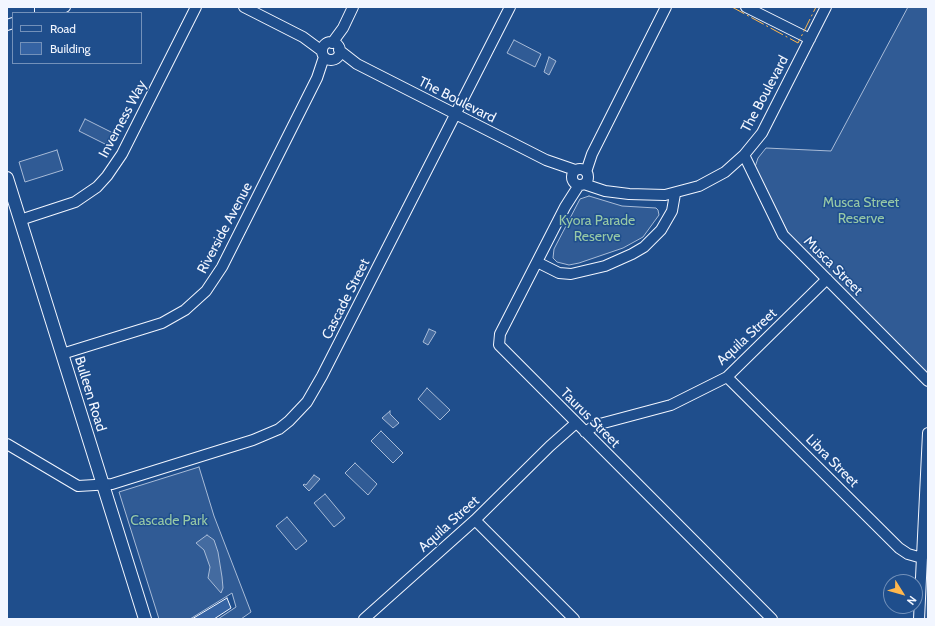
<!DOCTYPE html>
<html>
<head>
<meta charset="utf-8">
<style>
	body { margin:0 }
	#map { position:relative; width:935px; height:626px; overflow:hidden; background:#1f4e8c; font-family:Cabin,sans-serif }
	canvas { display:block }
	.frame { position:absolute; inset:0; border:8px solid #f2f6ff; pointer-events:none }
	.legend { position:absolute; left:12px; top:12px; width:130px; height:52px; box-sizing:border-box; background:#1f4e8c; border:1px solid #7391ba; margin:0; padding:5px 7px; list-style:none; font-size:12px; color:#f2f6ff }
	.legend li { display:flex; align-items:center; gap:8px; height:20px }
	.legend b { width:20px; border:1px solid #7391ba }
	.north { position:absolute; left:883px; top:574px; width:40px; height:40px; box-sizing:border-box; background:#1f4e8c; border:1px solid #7391ba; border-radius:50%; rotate:127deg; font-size:11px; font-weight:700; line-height:16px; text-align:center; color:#f2f6ff }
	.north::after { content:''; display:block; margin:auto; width:14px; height:18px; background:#ffb74d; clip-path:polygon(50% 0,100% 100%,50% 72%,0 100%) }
</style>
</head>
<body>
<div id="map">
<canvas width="935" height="626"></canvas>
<div class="frame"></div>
<ul class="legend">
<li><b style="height:5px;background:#1f4e8c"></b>Road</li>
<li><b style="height:11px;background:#3563a3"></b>Building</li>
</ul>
<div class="north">N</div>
</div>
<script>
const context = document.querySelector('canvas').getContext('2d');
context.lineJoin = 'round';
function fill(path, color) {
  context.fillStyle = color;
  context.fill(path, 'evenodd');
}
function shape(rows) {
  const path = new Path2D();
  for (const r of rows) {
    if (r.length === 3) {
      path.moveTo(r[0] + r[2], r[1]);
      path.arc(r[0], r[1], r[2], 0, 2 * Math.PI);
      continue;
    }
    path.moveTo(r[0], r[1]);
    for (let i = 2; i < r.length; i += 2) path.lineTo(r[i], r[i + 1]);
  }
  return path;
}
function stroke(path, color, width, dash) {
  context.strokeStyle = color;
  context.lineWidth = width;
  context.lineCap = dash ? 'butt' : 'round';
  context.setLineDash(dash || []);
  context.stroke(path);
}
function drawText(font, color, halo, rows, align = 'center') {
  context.font = font + ' Cabin,sans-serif';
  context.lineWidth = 3;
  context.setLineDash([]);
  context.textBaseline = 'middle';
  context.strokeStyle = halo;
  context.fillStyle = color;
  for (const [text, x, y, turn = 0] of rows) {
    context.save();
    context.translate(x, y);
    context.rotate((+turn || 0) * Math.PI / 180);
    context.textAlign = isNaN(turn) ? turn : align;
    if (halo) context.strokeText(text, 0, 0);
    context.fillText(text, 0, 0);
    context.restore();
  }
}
const built = shape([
	[908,7,928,7,928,374,788,233,755,167,758,158,766,148,831,151,908,7],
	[514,40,541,54,535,67,507,53,514,40],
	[85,119,113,133,107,145,79,131,85,119],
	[57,150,63,170,25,182,19,162,57,150],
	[589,196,622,206,656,208,658,210,659,215,643,237,623,248,579,263,569,265,557,262,553,258,554,249,580,199,589,196],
	[427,388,450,410,440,420,418,399,427,388],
	[381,431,403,453,393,463,371,441,381,431],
	[355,463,377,484,368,495,345,473,355,463],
	[199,467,214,516,251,612,241,619,218,619,236,607,232,593,190,619,159,619,119,492,199,467],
	[325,494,345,518,334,527,314,503,325,494],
	[287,517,307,541,296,550,276,526,287,517],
	[928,523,928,619,924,619,928,523]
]);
fill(built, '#305b95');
stroke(built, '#a8bbd7', 1);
const water = shape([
	[549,57,556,61,549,75,544,72,549,57],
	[429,329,436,332,428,345,423,342,429,329],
	[390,411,390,414,399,423,393,428,382,418,390,411],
	[314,475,320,479,309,491,303,485,304,484,306,485,314,475],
	[207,535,214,540,218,552,222,577,223,588,221,593,208,578,210,567,204,550,196,543,207,535]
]);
fill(water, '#446ba0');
stroke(water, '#a8bbd7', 1);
const building = shape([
	[227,598,231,608,214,619,192,619,227,598]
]);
fill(building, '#3563a3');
stroke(building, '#f2f6ff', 1);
const minor = shape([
	[244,7,303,37,322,51],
	[746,7,810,39],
	[40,13,40,7],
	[46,13,65,7],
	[7,25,13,23],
	[331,51,9],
	[332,43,343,28,353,7],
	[339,50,357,64,546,160,575,170],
	[744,155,783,235,928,381],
	[580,177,8],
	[586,172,592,154,666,7],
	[584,184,605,191,629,194,665,195,699,186,725,172,744,155,762,133,826,7],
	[579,185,565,207,500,334,499,345,772,619],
	[20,220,75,202,97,187,107,176,122,154,196,7],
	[537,262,559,273,571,274,605,266,632,254,644,247,661,230,672,211,675,194],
	[62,354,162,323,185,310,206,291,222,267,317,78,324,57],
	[727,377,899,548,908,554,922,558],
	[585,432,596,425,671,405,727,377,827,279],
	[7,444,78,486,112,484,253,440,279,429,289,421,307,402,322,376,510,7],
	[475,520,574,619],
	[364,619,475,520,550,446,576,423],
	[919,619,928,433]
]);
const major = shape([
	[7,178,145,619]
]);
stroke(minor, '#f2f6ff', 12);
stroke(major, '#f2f6ff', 14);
stroke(minor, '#1f4e8c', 10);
stroke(major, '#1f4e8c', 12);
stroke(shape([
	[732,7,798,43,816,7]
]), '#ffb74d', 1, [14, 3, 2, 3]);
drawText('14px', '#f2f6ff', '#1f4e8c', [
	["The Boulevard",765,94,-62],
	["The Boulevard",457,100,27],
	["Inverness Way",123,119,-62],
	["Riverside Avenue",225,228,-62],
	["Musca Street",833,266,45],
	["Cascade Street",346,299,-63],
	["Aquila Street",747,337,-43],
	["Bulleen Road",90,394,73],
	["Taurus Street",590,418,45],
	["Libra Street",832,461,45],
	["Aquila Street",449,524,-42]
]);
drawText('14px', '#97c8a6', '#1f4e8c', [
	["Musca Street",861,203],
	["Reserve",861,219],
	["Kyora Parade",597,221],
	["Reserve",597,237],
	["Cascade Park",169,521]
]);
</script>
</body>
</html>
